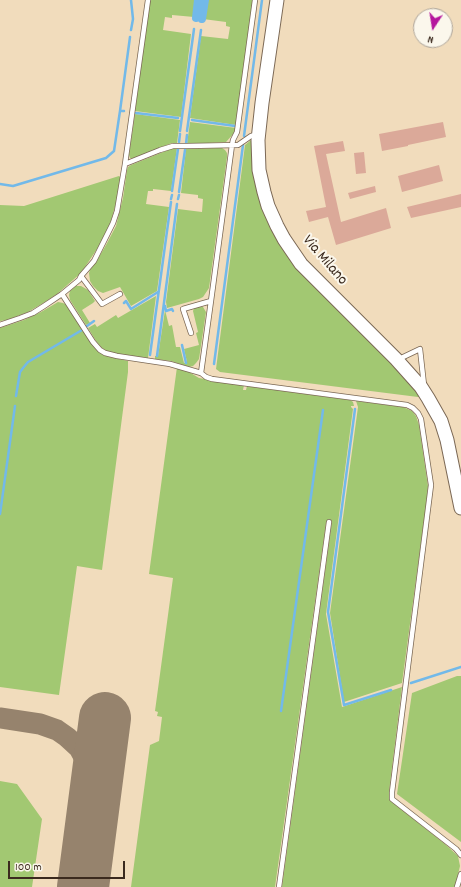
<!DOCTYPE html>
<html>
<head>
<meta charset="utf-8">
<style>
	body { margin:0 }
	#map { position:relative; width:461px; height:887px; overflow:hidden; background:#f1dcbc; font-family:Dekko,sans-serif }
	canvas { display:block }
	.north { position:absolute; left:413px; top:8px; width:40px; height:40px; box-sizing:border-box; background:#fbf7ec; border:1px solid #aea59a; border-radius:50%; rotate:192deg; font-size:11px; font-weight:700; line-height:16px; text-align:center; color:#3b2a1e }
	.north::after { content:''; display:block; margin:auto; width:14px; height:18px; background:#b5179e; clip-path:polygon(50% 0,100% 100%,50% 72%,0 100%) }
	.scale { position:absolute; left:8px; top:861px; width:117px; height:18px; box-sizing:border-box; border:2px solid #3b2a1e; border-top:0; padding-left:5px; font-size:12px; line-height:14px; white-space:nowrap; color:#3b2a1e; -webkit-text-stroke:3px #fbf7ec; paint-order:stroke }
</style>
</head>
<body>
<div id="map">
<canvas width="461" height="887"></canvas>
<div class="north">N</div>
<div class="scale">100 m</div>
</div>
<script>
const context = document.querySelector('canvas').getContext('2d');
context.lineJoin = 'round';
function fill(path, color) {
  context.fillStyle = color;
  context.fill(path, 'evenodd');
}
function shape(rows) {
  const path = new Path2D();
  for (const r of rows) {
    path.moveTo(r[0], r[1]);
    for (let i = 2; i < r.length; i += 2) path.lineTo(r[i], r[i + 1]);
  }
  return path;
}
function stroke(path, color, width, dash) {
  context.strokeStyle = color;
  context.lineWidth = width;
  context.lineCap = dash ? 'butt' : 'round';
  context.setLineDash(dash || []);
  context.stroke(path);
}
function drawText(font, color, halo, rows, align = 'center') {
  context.font = font + ' Dekko,sans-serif';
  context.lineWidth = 4;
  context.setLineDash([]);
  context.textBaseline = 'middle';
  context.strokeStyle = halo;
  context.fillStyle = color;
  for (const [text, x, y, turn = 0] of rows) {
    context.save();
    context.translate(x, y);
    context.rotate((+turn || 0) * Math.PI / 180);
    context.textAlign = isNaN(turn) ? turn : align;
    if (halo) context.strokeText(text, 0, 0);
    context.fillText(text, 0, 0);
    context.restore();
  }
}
fill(shape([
	[150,0,196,0,194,17,172,15,172,18,165,17,163,30,191,34,181,117,135,111],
	[206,0,253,0,236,125,190,118,201,36,228,39,230,27,226,26,226,22,203,19],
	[135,114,180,120,177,143,172,143,164,146,134,159,130,158,129,155],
	[190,122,236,128,235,132,226,142,190,144,187,144],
	[251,140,256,142,260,190,329,295,421,396,418,397,220,372,216,369,245,145],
	[173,148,177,148,171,191,153,189,153,191,148,191,146,204,169,207,157,291,131,306,120,287,103,293,98,291,93,286,90,281,89,273,90,270,99,257,106,245,116,226,123,198,127,170,128,167,131,165],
	[218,148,222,148,225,150,227,153,227,157,209,288,203,297,199,299,167,308,166,302,178,209,202,212,203,199,198,198,198,195,181,193,186,149],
	[119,176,121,178,116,203,111,221,105,237,81,273,57,294,45,302,28,312,7,320,0,321,0,205,24,206],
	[76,286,81,286,88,290,95,301,93,303,82,310,90,323,86,325,70,300,69,295,70,291],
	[156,296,148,358,116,354,108,352,102,348,96,341,88,328,95,324,97,327,116,315,118,318],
	[58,302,63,303,67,305,97,349,102,354,110,357,128,361,128,372,102,570,77,566,59,695,0,687,0,328,24,320,41,312],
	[199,306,203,307,206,312,199,359,196,363,193,366,189,367,171,361,155,359,155,356,158,356,165,310,169,326,172,325,176,347,180,347,184,363,187,362,184,349,199,345,196,333,198,332,193,311,194,308],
	[177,367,189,372,199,378,210,380,244,385,243,390,246,390,247,386,350,400,353,402,354,406,351,406,351,407,353,409,326,614,342,707,402,687,389,792,389,798,392,802,445,844,458,856,460,866,455,887,282,887,332,521,328,520,326,523,275,887,131,887,150,745,159,741,162,717,157,716,158,712,155,711,173,578,149,574],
	[356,401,403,407,412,411,416,416,419,425,428,486,427,498,402,683,344,702,330,613,358,407],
	[457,676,461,676,461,842,397,794,412,693],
	[0,781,17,784,42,819,32,887,0,887]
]), '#a2c872');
stroke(shape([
	[131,0,133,19,131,30],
	[124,111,120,111,130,37],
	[136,113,178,118],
	[192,120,235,126],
	[180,131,194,29],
	[187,131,201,30],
	[244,136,262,0],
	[179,142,180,134],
	[186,144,187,135],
	[0,184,13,186,106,158,114,151,120,111],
	[172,191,178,149],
	[179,192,185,150],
	[171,199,172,195],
	[178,199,179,195],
	[124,303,126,301,131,309,158,292],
	[165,306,166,311,172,309,173,311],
	[87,326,94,321],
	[182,345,186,363],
	[150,355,171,202],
	[157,356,177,204],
	[214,364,243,145],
	[16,396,20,372,23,368,28,362,82,330],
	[355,409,328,612,344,705,391,690],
	[0,514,15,406],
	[411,683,461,667],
	[281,711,323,410]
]), '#72b9e9', 2.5);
stroke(shape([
	[196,18,198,0],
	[202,19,205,0]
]), '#72b9e9', 8);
stroke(shape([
	[0,718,40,724,57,730,67,737,79,748,85,759,89,768,92,784,94,805]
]), '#96836d', 21);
stroke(shape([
	[83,887,105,718]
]), '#96836d', 52);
fill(shape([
	[443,122,446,137,408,145,408,146,382,151,379,134],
	[343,141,345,151,326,154,341,222,386,208,391,228,336,245,328,217,309,222,306,211,326,207,314,146],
	[364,152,366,173,356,174,354,153],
	[439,165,443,181,402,192,398,176],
	[375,186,376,192,350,199,348,193],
	[461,194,461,207,411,218,407,207]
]), '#dba999');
const lane = shape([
	[125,164,160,150,173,146,187,146,238,145,251,136,256,135],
	[62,294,93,342,100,350,105,353,117,356,170,364,201,373],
	[120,294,102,304,81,276,94,261,113,223,117,211,125,164,148,0],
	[211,301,232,145,233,140,237,132,255,0],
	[0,325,20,318,33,313,44,306,62,294,79,280,81,276],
	[191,333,183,309,211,301,201,373,206,377,212,379,407,405,413,408,418,413,421,419,431,485,392,792,392,799,456,849,461,855],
	[397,360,420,349,424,385],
	[279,887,329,522],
	[457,887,461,874]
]);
const secondary = shape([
	[277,0,262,103,258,140,259,170,264,192,268,206,277,226,284,239,301,264,396,359,421,387,428,398,441,421,447,440,461,508]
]);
stroke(lane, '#7b6855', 6);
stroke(secondary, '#7b6855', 15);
stroke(lane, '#fff', 4.5);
stroke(secondary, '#fff', 13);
drawText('16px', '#3b2a1e', '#fbf7ec', [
	["Via Milano",324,261,49]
]);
</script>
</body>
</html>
